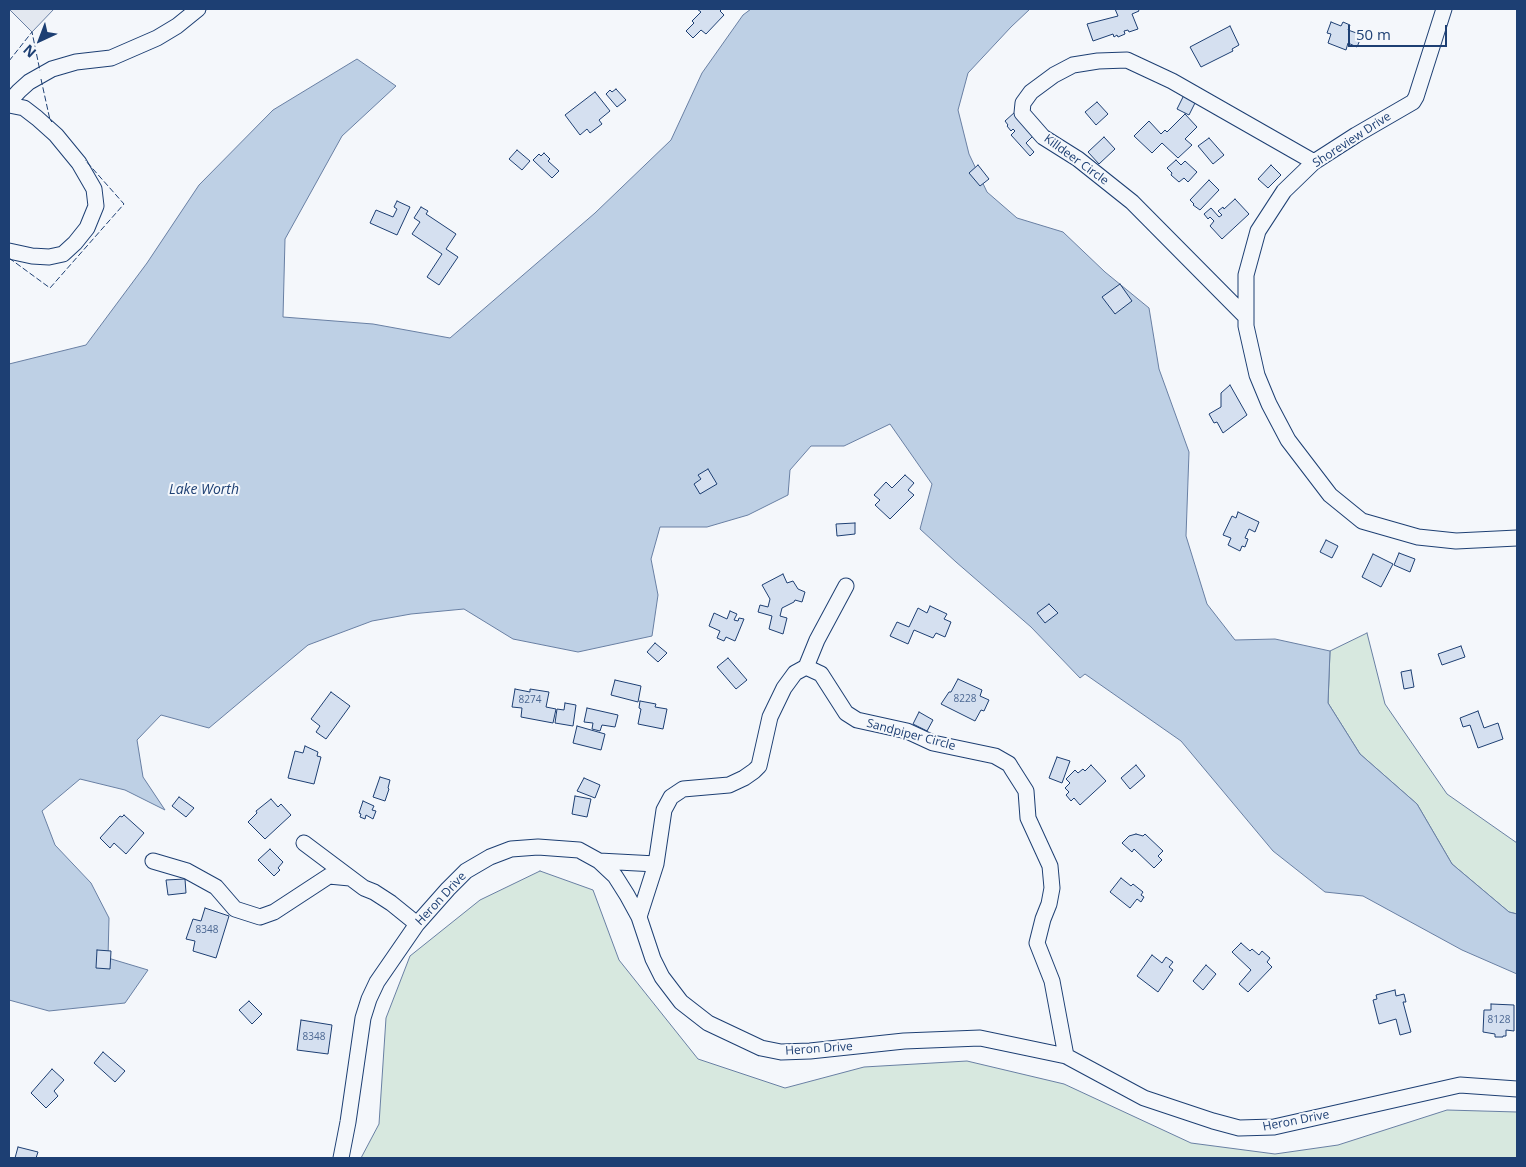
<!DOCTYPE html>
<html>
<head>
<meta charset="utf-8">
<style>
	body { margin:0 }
	#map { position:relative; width:1526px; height:1167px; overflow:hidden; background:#f4f7fb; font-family:"Open Sans",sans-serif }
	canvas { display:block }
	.frame { position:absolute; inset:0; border:10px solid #1d3f73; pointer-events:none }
	.north { position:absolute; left:15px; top:15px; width:50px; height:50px; -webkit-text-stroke:4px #f4f7fb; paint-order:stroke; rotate:223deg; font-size:14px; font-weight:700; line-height:20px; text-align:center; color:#1d3f73 }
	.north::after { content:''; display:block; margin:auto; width:18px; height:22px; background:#1d3f73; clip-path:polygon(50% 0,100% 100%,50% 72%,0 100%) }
	.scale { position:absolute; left:1348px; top:25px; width:99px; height:22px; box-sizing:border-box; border:2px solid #1d3f73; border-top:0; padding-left:6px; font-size:15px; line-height:18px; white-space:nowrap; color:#1d3f73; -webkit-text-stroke:4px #f4f7fb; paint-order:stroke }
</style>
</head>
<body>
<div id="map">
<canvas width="1526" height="1167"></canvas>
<div class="frame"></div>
<div class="north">N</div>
<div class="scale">50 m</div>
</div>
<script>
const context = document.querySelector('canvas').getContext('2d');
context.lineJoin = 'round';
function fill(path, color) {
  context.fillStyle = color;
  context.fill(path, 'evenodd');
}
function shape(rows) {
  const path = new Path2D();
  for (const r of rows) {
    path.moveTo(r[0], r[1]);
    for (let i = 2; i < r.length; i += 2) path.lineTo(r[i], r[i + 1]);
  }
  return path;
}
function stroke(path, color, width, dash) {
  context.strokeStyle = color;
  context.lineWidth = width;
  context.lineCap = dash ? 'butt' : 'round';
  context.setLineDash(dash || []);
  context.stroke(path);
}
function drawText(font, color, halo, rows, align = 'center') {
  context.font = font + ' "Open Sans",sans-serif';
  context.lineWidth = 4;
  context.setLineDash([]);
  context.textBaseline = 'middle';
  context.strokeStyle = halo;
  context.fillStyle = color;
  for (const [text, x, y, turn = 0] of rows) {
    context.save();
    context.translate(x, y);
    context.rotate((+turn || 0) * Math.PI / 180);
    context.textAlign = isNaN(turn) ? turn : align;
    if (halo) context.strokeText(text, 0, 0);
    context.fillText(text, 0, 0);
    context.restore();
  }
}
const green = shape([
	[1367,633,1385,704,1447,794,1517,843,1517,914,1509,912,1452,864,1417,804,1360,754,1328,703,1330,651,1367,633],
	[540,871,593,890,619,960,698,1059,785,1088,864,1067,967,1061,1064,1084,1191,1143,1275,1154,1338,1145,1447,1110,1517,1112,1517,1158,361,1158,379,1124,386,1018,410,956,480,900,540,871]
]);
fill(green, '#d7e8df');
stroke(green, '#687fa3', 1);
const parking = shape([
	[9,9,54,9,32,32,9,9]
]);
fill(parking, '#e3e8f0');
stroke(parking, '#687fa3', 1);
const water = shape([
	[751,9,1030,9,1011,27,968,73,958,110,969,154,987,192,1017,218,1063,232,1105,272,1149,308,1159,369,1189,452,1186,536,1207,604,1235,640,1275,639,1330,651,1328,703,1360,754,1417,804,1452,864,1509,912,1517,914,1517,974,1462,950,1363,896,1325,892,1273,851,1181,741,1085,674,1080,678,1031,627,956,562,920,529,932,484,890,424,844,446,811,446,790,470,788,495,748,515,707,527,660,527,651,559,658,595,652,636,578,652,513,639,464,609,411,614,372,621,308,645,209,728,161,715,137,740,143,777,165,810,125,790,80,779,42,811,55,845,91,883,109,918,108,958,148,970,125,1003,49,1011,9,1000,9,364,86,345,147,263,199,185,273,110,357,59,396,86,342,136,285,239,283,317,373,324,450,338,595,213,671,140,702,73,743,15,751,9]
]);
fill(water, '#bed0e5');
stroke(water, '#687fa3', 1);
const building = shape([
	[697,9,722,9,720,11,724,15,706,34,701,30,693,38,686,31,694,23,692,21,701,12,697,9],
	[1115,9,1138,9,1139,11,1132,14,1138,29,1129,32,1128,30,1124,31,1125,34,1118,37,1117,35,1114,37,1113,34,1093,41,1087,24,1118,16,1115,9],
	[1331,22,1341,26,1343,22,1350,25,1348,30,1362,35,1357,47,1348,43,1346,50,1328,43,1331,34,1327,33,1331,22],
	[1230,26,1239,45,1232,49,1233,51,1201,67,1190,47,1230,26],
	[616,89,626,100,617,107,606,94,610,90,612,92,616,89],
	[595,92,610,111,599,120,602,124,590,133,587,129,580,135,565,115,595,92],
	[1184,95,1196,101,1189,115,1177,109,1184,95],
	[1097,102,1108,114,1096,125,1085,112,1097,102],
	[1015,112,1033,136,1026,143,1034,152,1030,156,1011,135,1015,131,1013,129,1011,131,1007,126,1008,125,1005,121,1015,112],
	[1185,114,1197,127,1185,139,1192,145,1178,158,1162,143,1152,153,1134,136,1149,121,1161,134,1165,130,1167,132,1185,114],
	[1104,137,1115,149,1099,164,1088,152,1104,137],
	[1209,138,1224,155,1213,164,1198,146,1209,138],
	[517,150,530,161,522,170,509,159,517,150],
	[544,153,550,159,548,161,559,171,552,178,533,160,539,154,541,156,544,153],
	[1176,160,1181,165,1185,161,1197,172,1188,182,1184,178,1179,182,1171,175,1172,173,1167,168,1176,160],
	[978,165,989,179,980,186,969,173,978,165],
	[1271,165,1281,175,1268,188,1258,179,1271,165],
	[1209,180,1219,190,1200,210,1193,205,1194,204,1190,200,1209,180],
	[1235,199,1249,214,1222,239,1210,226,1214,221,1210,217,1208,219,1204,214,1211,208,1219,217,1222,215,1218,211,1223,207,1224,209,1235,199],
	[397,201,410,207,397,235,370,223,376,210,393,217,397,209,394,207,397,201],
	[421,207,428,211,426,214,456,234,446,249,458,257,439,285,427,277,442,254,412,234,420,222,414,218,421,207],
	[1120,284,1132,301,1115,314,1102,297,1120,284],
	[1230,385,1247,415,1223,433,1217,422,1214,423,1209,414,1221,407,1221,393,1230,385],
	[708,469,717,484,700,494,694,484,701,479,698,475,708,469],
	[905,475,914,483,908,490,914,495,890,519,875,505,880,500,874,495,886,482,892,488,905,475],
	[1238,512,1259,522,1255,532,1249,529,1245,538,1248,539,1245,547,1242,546,1240,551,1228,545,1231,538,1223,535,1232,516,1236,518,1238,512],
	[855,523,855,534,837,536,836,524,855,523],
	[1326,540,1338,546,1332,558,1320,552,1326,540],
	[1399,553,1415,559,1410,572,1394,565,1399,553],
	[1373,554,1393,564,1381,587,1362,577,1373,554],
	[783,574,787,583,793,581,798,589,805,592,802,602,795,600,794,602,782,608,780,616,787,618,783,634,769,629,772,616,758,612,760,605,768,607,770,599,762,585,783,574],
	[1049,604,1058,613,1045,623,1037,613,1049,604],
	[930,606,947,614,944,619,951,622,945,637,936,633,933,638,914,630,908,644,890,636,897,622,909,627,918,608,927,613,930,606],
	[730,611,737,614,734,620,738,621,739,618,744,619,735,641,726,637,724,641,717,638,720,631,709,626,714,613,727,619,730,611],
	[655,643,667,653,658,662,647,652,655,643],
	[1461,646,1465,657,1442,665,1438,654,1461,646],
	[728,658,747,680,736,689,717,667,728,658],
	[1411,670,1414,687,1404,689,1401,672,1411,670],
	[958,679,982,690,980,696,989,700,984,711,981,710,975,721,941,704,949,692,951,692,958,679],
	[615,680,641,686,638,702,611,695,615,680],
	[515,689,530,692,530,689,549,692,546,707,556,709,553,723,521,717,522,708,512,707,515,689],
	[331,692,350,706,326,739,316,732,320,726,311,719,331,692],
	[640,701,656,704,655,707,667,709,663,729,638,724,641,709,639,708,640,701],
	[565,703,576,705,573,726,555,723,557,709,564,710,565,703],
	[587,708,618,715,615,727,602,725,600,731,592,729,593,723,584,722,587,708],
	[1478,711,1484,728,1498,723,1503,739,1478,748,1470,725,1463,727,1460,718,1478,711],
	[919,712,933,720,927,731,913,724,919,712],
	[577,726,605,734,601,750,573,743,577,726],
	[305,746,318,752,317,756,321,757,314,784,288,778,295,751,303,753,305,746],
	[1057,757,1070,761,1062,783,1049,778,1057,757],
	[1091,765,1106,781,1080,805,1074,798,1071,801,1066,795,1069,792,1065,788,1070,783,1066,779,1075,770,1078,773,1083,769,1085,771,1091,765],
	[1136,765,1145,776,1130,789,1121,778,1136,765],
	[380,777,390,780,388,788,389,789,385,801,373,797,380,777],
	[584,778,600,785,595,798,577,791,584,778],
	[575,796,591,799,587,817,572,814,575,796],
	[179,797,194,808,186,817,172,806,179,797],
	[271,799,278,807,281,804,291,815,265,839,248,822,257,813,256,811,271,799],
	[363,801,374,806,372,810,376,811,373,819,366,815,365,819,360,817,361,814,359,813,363,801],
	[124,815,144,833,126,854,114,843,110,848,100,838,120,816,122,817,124,815],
	[1136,834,1143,836,1145,834,1163,851,1158,856,1162,860,1154,868,1134,849,1132,852,1122,843,1129,836,1136,834],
	[270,849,283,862,278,868,280,870,274,876,258,860,270,849],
	[1121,878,1131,886,1133,884,1143,892,1141,895,1144,897,1141,902,1137,899,1130,908,1110,892,1121,878],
	[185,879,186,893,168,895,166,880,185,879],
	[205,908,229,916,216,958,193,951,195,941,186,939,193,919,201,921,205,908],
	[1241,943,1250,951,1252,949,1259,955,1262,951,1270,958,1267,962,1272,967,1248,992,1239,984,1251,970,1232,952,1241,943],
	[97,950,111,951,110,969,96,968,97,950],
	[1152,955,1162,963,1166,957,1173,962,1169,967,1173,970,1158,992,1137,976,1152,955],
	[1206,965,1216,974,1203,990,1193,981,1206,965],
	[1395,990,1396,996,1404,994,1406,1002,1403,1002,1411,1032,1400,1035,1396,1019,1379,1024,1373,1000,1377,999,1376,995,1395,990],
	[249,1001,262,1014,252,1024,239,1010,249,1001],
	[1491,1004,1514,1005,1514,1031,1506,1030,1506,1036,1503,1036,1503,1037,1495,1037,1495,1034,1483,1032,1484,1010,1491,1010,1491,1004],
	[301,1020,332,1025,328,1054,297,1050,301,1020],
	[103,1052,125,1071,115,1082,94,1063,103,1052],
	[52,1069,64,1080,54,1091,58,1096,46,1108,31,1093,52,1069],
	[18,1147,38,1152,36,1158,15,1158,18,1147]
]);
fill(building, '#d5e0f0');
stroke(building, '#1d3f73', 1);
const minor = shape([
	[1444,9,1416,97,1413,102,1356,135,1314,162,1284,191,1258,231,1246,275,1246,326,1257,375,1269,404,1288,440,1330,495,1362,521,1418,537,1456,541,1517,538],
	[9,102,19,91,29,82,52,69,76,62,111,58,157,38,177,26,198,9],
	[9,105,24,108,37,118,56,135,79,163,94,189,96,206,87,228,75,243,63,254,49,257,32,256,9,251],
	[1246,317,1132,202,1078,159,1043,137,1022,113,1023,103,1031,92,1054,75,1073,65,1098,61,1127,60,1172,81,1314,162],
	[806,667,817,640,846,586],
	[304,843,364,888,374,892,391,903,417,924],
	[153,861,187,871,216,887,235,909,260,917,274,912,329,876,350,878],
	[599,861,656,864],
	[639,917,656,864,664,810,671,797,683,789,729,785,744,778,754,771,759,766,770,717,784,688,795,673,806,667,821,674,846,713,857,720,907,731,933,743,995,756,1009,764,1012,769,1026,791,1028,818,1050,866,1052,888,1049,904,1043,919,1037,943,1052,981,1066,1056],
	[341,1158,348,1122,363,1018,369,999,377,982,417,924,448,889,466,871,490,857,511,849,538,847,579,850,599,861,615,876,627,895,639,917,653,959,662,977,681,1002,708,1023,761,1048,781,1052,810,1051,904,1041,980,1038,1066,1056,1144,1098,1213,1121,1239,1128,1274,1127,1460,1085,1517,1089]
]);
stroke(minor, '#1d3f73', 17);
stroke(minor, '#f4f7fb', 15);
stroke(shape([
	[9,61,32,32,40,71],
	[41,79,50,120,52,122],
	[9,258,50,288,124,204,85,160]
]), '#1d3f73', 1, [6, 2.5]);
drawText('10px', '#4b6792', null, [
	["8228",965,699],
	["8274",530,700],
	["8348",207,930],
	["8128",1499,1020],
	["8348",314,1037]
]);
drawText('12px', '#1d3f73', '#f4f7fb', [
	["Shoreview Drive",1352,140,-33],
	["Killdeer Circle",1076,160,36],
	["Sandpiper Circle",911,735,15],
	["Heron Drive",441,899,-47],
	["Heron Drive",819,1049,-4],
	["Heron Drive",1296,1121,-11]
]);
drawText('italic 14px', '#1d3f73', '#f4f7fb', [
	["Lake Worth",204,490]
]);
</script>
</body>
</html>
